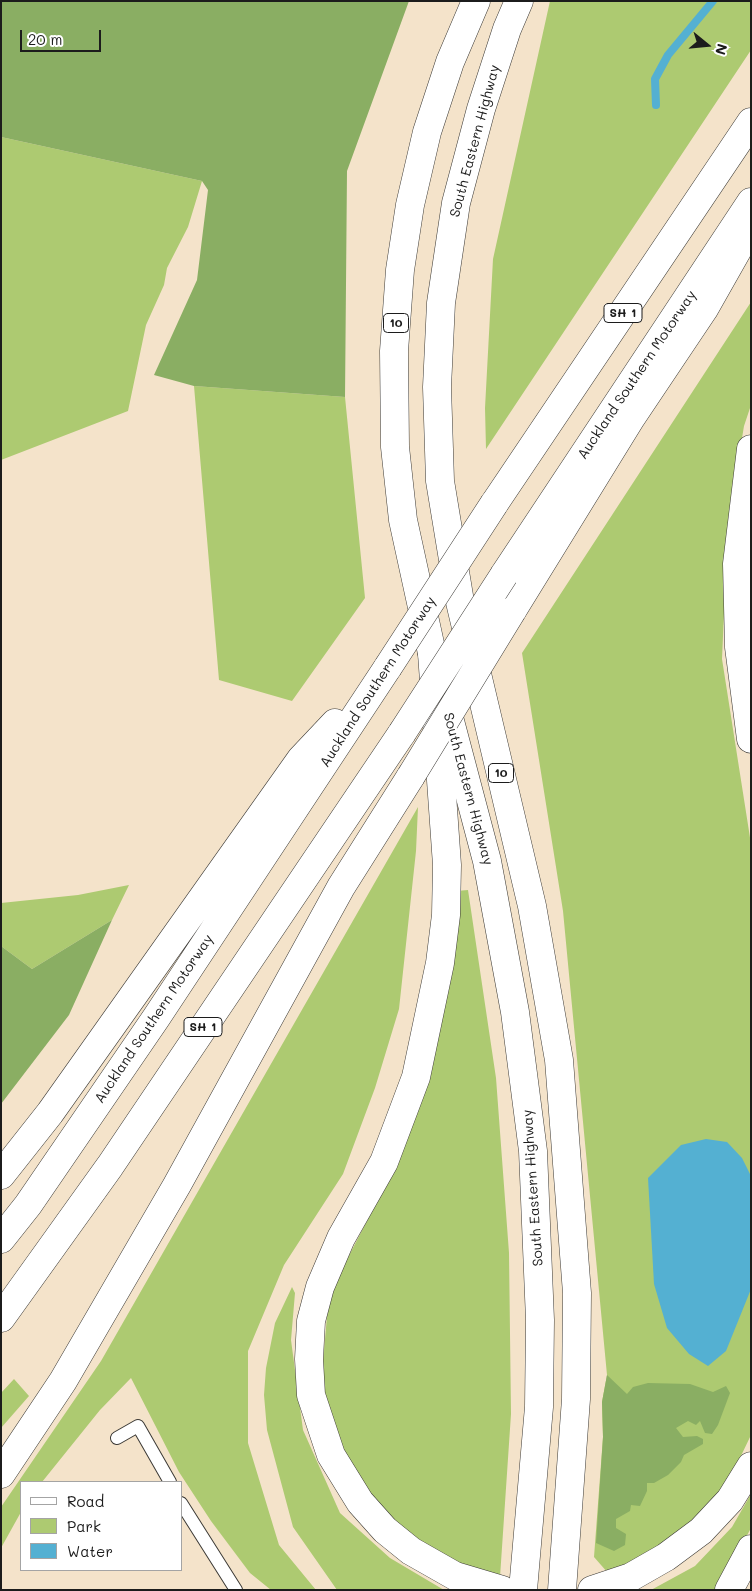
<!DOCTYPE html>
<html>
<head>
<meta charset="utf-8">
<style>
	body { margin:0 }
	#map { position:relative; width:752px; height:1591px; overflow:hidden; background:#f4e3ca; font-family:Mali,sans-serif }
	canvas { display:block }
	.frame { position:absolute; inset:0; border:2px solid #1c1c1c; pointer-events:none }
	.legend { position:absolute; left:20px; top:1481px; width:162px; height:90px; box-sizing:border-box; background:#fff; border:1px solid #a4a4a4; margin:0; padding:6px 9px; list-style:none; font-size:15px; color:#1c1c1c }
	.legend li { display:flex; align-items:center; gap:10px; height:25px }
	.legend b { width:25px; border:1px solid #a4a4a4 }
	.north { position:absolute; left:682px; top:20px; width:50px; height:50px; -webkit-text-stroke:4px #fff; paint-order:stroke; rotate:107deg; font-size:14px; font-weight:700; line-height:20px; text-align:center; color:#1c1c1c }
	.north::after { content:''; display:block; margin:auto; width:18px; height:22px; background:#1c1c1c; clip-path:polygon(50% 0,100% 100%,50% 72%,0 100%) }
	.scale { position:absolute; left:20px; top:30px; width:81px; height:22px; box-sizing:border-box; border:2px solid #1c1c1c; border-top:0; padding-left:6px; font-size:15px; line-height:18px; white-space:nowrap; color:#1c1c1c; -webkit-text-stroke:4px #fff; paint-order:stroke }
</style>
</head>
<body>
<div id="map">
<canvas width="752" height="1591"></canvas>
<div class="frame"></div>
<ul class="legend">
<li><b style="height:6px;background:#fff"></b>Road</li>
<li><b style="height:14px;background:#adca71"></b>Park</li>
<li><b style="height:14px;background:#54b0d2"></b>Water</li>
</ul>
<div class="north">N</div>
<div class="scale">20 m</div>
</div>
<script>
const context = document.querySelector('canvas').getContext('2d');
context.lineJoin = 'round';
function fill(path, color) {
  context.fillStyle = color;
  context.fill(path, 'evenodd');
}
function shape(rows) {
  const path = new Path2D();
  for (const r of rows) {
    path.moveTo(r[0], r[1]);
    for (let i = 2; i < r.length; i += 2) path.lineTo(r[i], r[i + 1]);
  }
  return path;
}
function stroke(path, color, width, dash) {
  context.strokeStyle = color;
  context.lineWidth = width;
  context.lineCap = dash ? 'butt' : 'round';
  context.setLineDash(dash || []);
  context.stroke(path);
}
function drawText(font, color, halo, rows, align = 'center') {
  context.font = font + ' Mali,sans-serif';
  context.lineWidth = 4.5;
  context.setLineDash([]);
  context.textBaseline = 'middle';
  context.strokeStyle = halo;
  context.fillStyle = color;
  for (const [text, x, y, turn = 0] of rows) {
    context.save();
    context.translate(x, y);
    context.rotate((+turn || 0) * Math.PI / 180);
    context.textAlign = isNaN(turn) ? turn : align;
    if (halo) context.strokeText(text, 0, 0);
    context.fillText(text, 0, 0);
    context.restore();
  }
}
fill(shape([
	[550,1,751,1,751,50,486,449,485,408,493,259],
	[1,137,202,181,188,227,167,268,164,285,146,325,128,411,1,460],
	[751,302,751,405,744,426,728,523,722,659,751,844,751,1435,727,1485,677,1538,640,1560,608,1573,594,1557,603,1437,602,1402,607,1375,563,911,522,653],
	[194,386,345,397,365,598,292,701,219,680],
	[418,807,416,851,399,1009,375,1088,343,1174,284,1265,248,1351,248,1443,279,1545,316,1590,271,1590,250,1573,211,1521,179,1472,131,1378,100,1410,42,1482,21,1482,21,1512,1,1548,1,1507,101,1361],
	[129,885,112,920,32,969,1,946,1,903,78,895],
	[468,890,496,1078,509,1253,511,1414,500,1577,442,1559,392,1522,345,1462,321,1384,329,1294,381,1194,456,891],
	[292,1287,295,1293,291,1340,303,1430,340,1513,390,1558,444,1590,337,1590,293,1527,267,1430,264,1395,266,1368,275,1323],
	[14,1379,29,1396,1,1428,1,1393],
	[751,1494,751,1528,718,1590,651,1590,695,1566,732,1527]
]), '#adca71');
fill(shape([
	[1,1,409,1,347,171,345,397,194,386,154,375,197,280,208,190,202,181,1,137],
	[112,920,69,1015,1,1104,1,946,32,969],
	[607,1375,627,1394,633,1387,648,1383,690,1384,713,1392,726,1386,730,1393,718,1425,712,1434,705,1433,700,1421,696,1425,688,1421,676,1428,683,1437,697,1436,703,1439,703,1444,684,1455,681,1462,668,1475,654,1483,647,1483,647,1491,640,1506,631,1505,630,1511,616,1519,616,1528,626,1534,625,1545,614,1551,596,1543,603,1437,602,1402]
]), '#8aae63');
fill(shape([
	[706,1139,727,1142,742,1158,751,1176,751,1289,726,1351,708,1366,689,1354,667,1328,654,1284,648,1178,681,1145]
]), '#54b0d2');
stroke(shape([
	[656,105,655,79,668,55,713,1]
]), '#54b0d2', 8);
const service = shape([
	[117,1438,138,1426,170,1482],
	[181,1503,236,1590]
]);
const primary = shape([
	[476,1,450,62,427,132,410,205,400,270,394,351,395,447,403,520,432,653,487,861,515,1012,533,1151,540,1320,539,1407,523,1590],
	[519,1,507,29,481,109,456,203,441,303,437,387,440,481,460,602,532,906,559,1060,577,1293,576,1399,562,1590]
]);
const motorway = shape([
	[751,449,737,564,739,647,751,739],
	[494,504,751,122],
	[504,575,751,202],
	[512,611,631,418,704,309,751,226],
	[432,653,447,865,446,915,440,963,416,1077,404,1109,384,1162,341,1238,320,1287,311,1321,309,1359,311,1395,331,1455,360,1502,385,1530,411,1551,455,1576,502,1590],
	[1,1175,50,1113,301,759,335,723],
	[1,1239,28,1205,156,1018,388,667],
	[1,1318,110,1166,402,733],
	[1,1474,63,1381,177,1185,341,887,411,776],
	[592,1590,631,1577,666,1557,701,1531,730,1500,751,1466],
	[729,1590,751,1549]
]);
stroke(service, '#3c3a36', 14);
stroke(primary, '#3c3a36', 29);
stroke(motorway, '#3c3a36', 29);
stroke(service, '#fff', 12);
stroke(primary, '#fff', 28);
stroke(motorway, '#fff', 28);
const motorwayBridge = shape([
	[388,667,494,504],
	[402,733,504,575],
	[411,776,512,611]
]);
stroke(motorwayBridge, '#3c3a36', 29, []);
stroke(motorwayBridge, '#fff', 28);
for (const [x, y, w] of [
	[623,313,38],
	[396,323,25],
	[501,773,25],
	[203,1027,38]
]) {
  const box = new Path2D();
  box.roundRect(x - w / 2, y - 9.5, w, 19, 4);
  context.fillStyle = '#fff';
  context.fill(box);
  stroke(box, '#1c1c1c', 1);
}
drawText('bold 12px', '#1c1c1c', null, [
	["SH 1",623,313],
	["10",396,323],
	["10",501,773],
	["SH 1",203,1027]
]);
drawText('14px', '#1c1c1c', '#fff', [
	["South Eastern Highway",475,141,-75],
	["Auckland Southern Motorway",637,375,-56],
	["Auckland Southern Motorway",378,682,-57],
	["South Eastern Highway",468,789,75],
	["Auckland Southern Motorway",154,1019,-56],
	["South Eastern Highway",533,1188,-94]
]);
</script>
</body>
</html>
